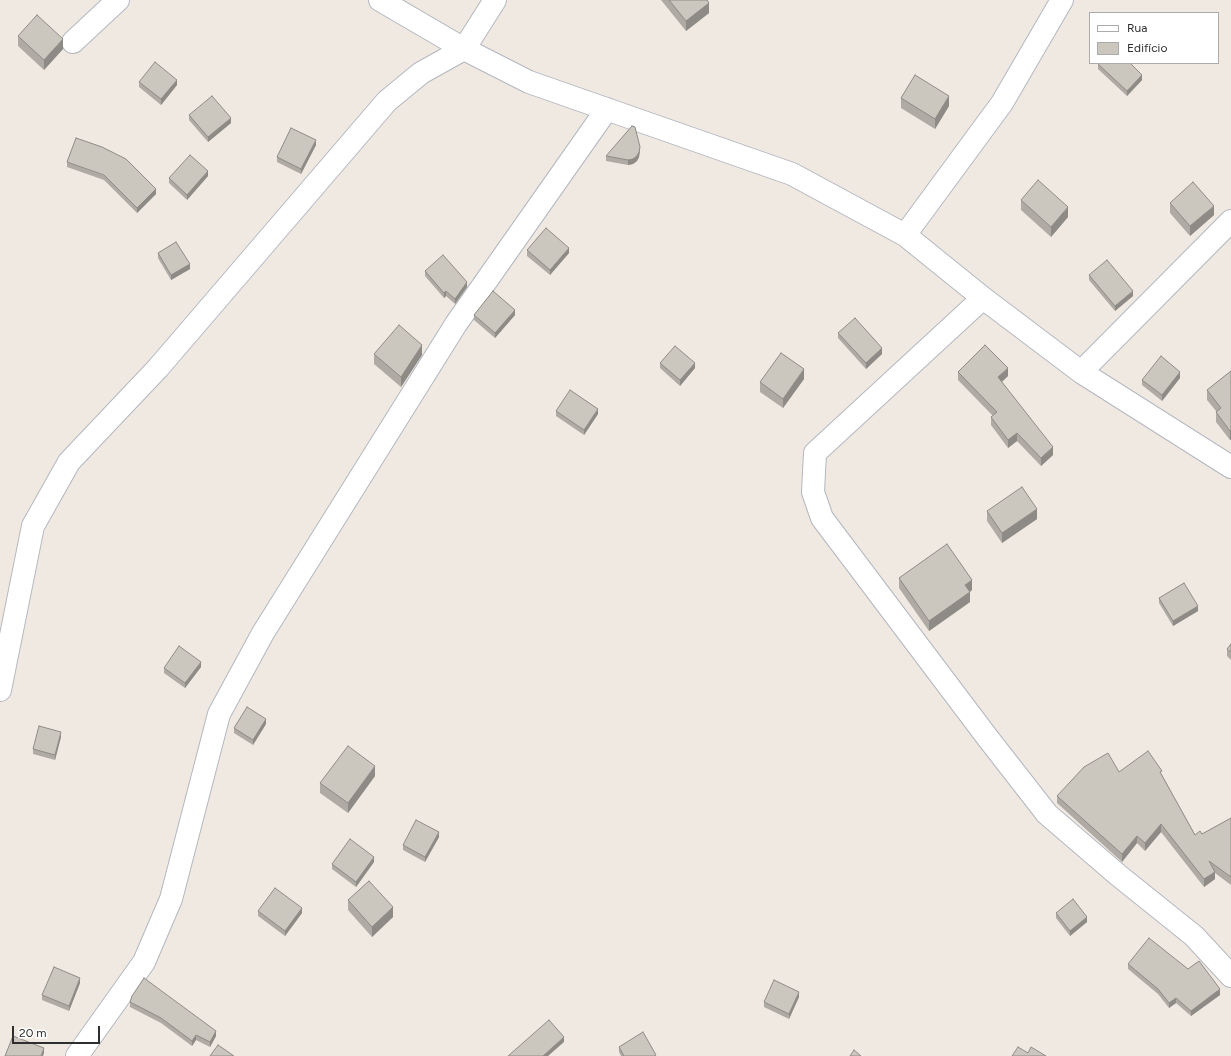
<!DOCTYPE html>
<html>
<head>
<meta charset="utf-8">
<style>
	body { margin:0 }
	#map { position:relative; width:1231px; height:1056px; overflow:hidden; background:#efe9e1; font-family:Figtree,sans-serif }
	canvas { display:block }
	.legend { position:absolute; left:1089px; top:12px; width:130px; height:52px; box-sizing:border-box; background:#fff; border:1px solid #ababab; margin:0; padding:5px 7px; list-style:none; font-size:12px; color:#2e2e2e }
	.legend li { display:flex; align-items:center; gap:8px; height:20px }
	.legend b { width:20px; border:1px solid #ababab }
	.scale { position:absolute; left:12px; top:1026px; width:88px; height:18px; box-sizing:border-box; border:2px solid #2e2e2e; border-top:0; padding-left:5px; font-size:12px; line-height:14px; white-space:nowrap; color:#2e2e2e; -webkit-text-stroke:3px #fff; paint-order:stroke }
</style>
</head>
<body>
<div id="map">
<canvas width="1231" height="1056"></canvas>
<ul class="legend">
<li><b style="height:5px;background:#fff"></b>Rua</li>
<li><b style="height:11px;background:#cbc7bf"></b>Edifício</li>
</ul>
<div class="scale">20 m</div>
</div>
<script>
const context = document.querySelector('canvas').getContext('2d');
context.lineJoin = 'round';
function shape(rows) {
  const path = new Path2D();
  for (const r of rows) {
    path.moveTo(r[0], r[1]);
    for (let i = 2; i < r.length; i += 2) path.lineTo(r[i], r[i + 1]);
  }
  return path;
}
function stroke(path, color, width, dash) {
  context.strokeStyle = color;
  context.lineWidth = width;
  context.lineCap = dash ? 'butt' : 'round';
  context.setLineDash(dash || []);
  context.stroke(path);
}
function fill(path, color) {
  context.fillStyle = color;
  context.fill(path, 'evenodd');
}
const street = shape([
	[380,0,464,49,529,82,792,174,905,235,983,298,1081,372,1231,467],
	[73,42,118,0],
	[905,235,1002,103,1062,0],
	[983,298,815,453,813,492,822,518,987,737,1047,814,1118,875,1194,936,1231,976],
	[1081,372,1231,221],
	[0,690,33,526,69,462,158,368,387,101,421,73,464,49,495,0],
	[77,1056,144,962,171,899,219,714,263,633,456,324,607,109]
]);
stroke(street, '#b4b7c1', 24);
stroke(street, '#fff', 22);
fill(shape([
	[661,0,707,0,709,13,686,31],
	[18,36,63,49,44,70,18,46],
	[1098,64,1142,80,1127,96,1098,69],
	[139,82,177,85,161,105,139,87],
	[901,98,949,106,935,129,901,108],
	[189,115,231,123,208,142,189,120],
	[316,145,301,174,277,162,277,157],
	[640,152,639,157,637,161,633,164,628,165,606,161,606,156],
	[67,162,156,194,137,213,104,180,67,167],
	[208,176,187,200,169,183,169,178],
	[1021,200,1068,217,1051,237,1021,210],
	[1170,203,1214,215,1190,236,1170,213],
	[527,250,569,253,550,275,527,256],
	[158,253,190,269,171,280,158,258],
	[425,271,467,287,455,304,446,296,444,298,425,276],
	[1089,275,1133,296,1115,311,1089,280],
	[474,315,515,315,495,338,474,320],
	[838,333,882,354,866,369,838,338],
	[374,354,422,355,401,387,374,364],
	[660,363,695,368,680,386,660,368],
	[1231,371,1230,440,1216,422,1216,411,1207,400,1207,390],
	[958,372,1008,376,1002,382,1053,455,1041,466,1017,441,1008,448,991,425,991,417,993,416,958,380],
	[1180,378,1162,401,1142,385,1142,380],
	[804,379,783,408,760,392,760,382],
	[556,411,598,414,584,435,556,416],
	[987,511,1037,519,1002,543,987,521],
	[899,578,972,590,970,592,970,602,929,631,899,588],
	[1159,598,1198,611,1173,626,1159,603],
	[1231,644,1231,660,1227,656,1227,649],
	[201,667,185,688,164,673,164,668],
	[266,724,253,745,234,733,234,728],
	[61,737,55,760,33,754,33,749],
	[1119,772,1162,775,1195,835,1202,834,1231,818,1231,885,1215,873,1215,879,1204,887,1161,832,1145,851,1137,843,1122,862,1057,803,1057,796],
	[375,776,348,813,320,793,320,783],
	[439,837,425,862,403,850,403,845],
	[374,862,356,887,332,869,332,864],
	[348,900,393,917,372,937,348,910],
	[258,911,302,913,285,936,258,916],
	[1056,913,1087,922,1070,936,1056,918],
	[1128,964,1220,995,1191,1016,1176,1003,1169,1008,1158,994,1128,969],
	[80,983,69,1011,42,1000,42,995],
	[799,997,789,1019,764,1007,764,1002],
	[130,1002,216,1036,210,1047,196,1040,192,1046,161,1023,130,1007],
	[619,1047,656,1056,621,1056,619,1052]
]), '#afaba4');
fill(shape([
	[709,3,709,13,686,31,686,21],
	[63,39,63,49,44,70,44,60],
	[1142,75,1142,80,1127,96,1127,91],
	[177,80,177,85,161,105,161,99],
	[949,96,949,106,935,129,935,119],
	[231,118,231,123,208,142,208,137],
	[316,140,316,145,301,174,301,169],
	[640,147,639,157,637,161,633,164,628,165,628,160],
	[208,171,208,176,187,200,187,195],
	[156,189,156,194,137,213,137,208],
	[1214,206,1214,215,1190,236,1190,226],
	[1068,207,1068,217,1051,237,1051,227],
	[569,248,569,253,550,275,550,270],
	[190,264,190,269,171,280,171,275],
	[467,282,467,287,455,304,455,299],
	[446,291,446,296,444,298,444,293],
	[1133,291,1133,296,1115,311,1115,306],
	[515,310,515,315,495,338,495,333],
	[422,345,422,355,401,387,401,377],
	[882,348,882,354,866,369,866,363],
	[695,363,695,368,680,386,680,380],
	[1008,368,1008,376,998,385,998,377],
	[804,369,804,379,783,408,783,399],
	[1180,372,1180,378,1162,401,1162,395],
	[598,409,598,414,584,435,584,430],
	[1231,430,1231,440,1230,440,1230,431],
	[1017,433,1017,441,1008,448,1008,440],
	[1053,447,1053,455,1041,466,1041,458],
	[1037,509,1037,519,1002,543,1002,533],
	[972,580,972,590,965,595,965,585],
	[970,592,970,602,929,631,929,621],
	[1198,606,1198,611,1173,626,1173,621],
	[201,662,201,667,185,688,185,683],
	[266,719,266,724,253,745,253,740],
	[61,732,61,737,55,760,55,755],
	[375,766,375,776,348,813,348,803],
	[1161,824,1161,832,1145,851,1145,843],
	[439,832,439,837,425,862,425,857],
	[1137,836,1137,843,1122,862,1122,854],
	[374,857,374,862,356,887,356,882],
	[1215,872,1215,879,1204,887,1204,879],
	[393,907,393,917,372,937,372,927],
	[302,908,302,913,285,936,285,931],
	[1087,917,1087,922,1070,936,1070,931],
	[80,978,80,983,69,1011,69,1006],
	[1220,989,1220,995,1191,1016,1191,1011],
	[799,992,799,997,789,1019,789,1014],
	[1176,998,1176,1003,1169,1008,1169,1003],
	[216,1031,216,1036,210,1047,210,1042],
	[196,1035,196,1040,192,1046,192,1041],
	[564,1037,564,1042,548,1056,543,1056],
	[44,1048,44,1053,43,1056,41,1056]
]), '#8e8b86');
const building = shape([
	[669,0,707,0,709,3,686,21,669,0],
	[37,15,63,39,44,60,18,36,37,15],
	[155,62,177,80,161,99,139,82,155,62],
	[1099,63,1130,63,1142,75,1127,91,1098,64,1099,63],
	[915,75,949,96,935,119,901,98,915,75],
	[212,96,231,118,208,137,189,115,212,96],
	[632,126,635,127,640,147,639,152,637,156,633,159,628,160,606,156,632,126],
	[291,128,316,140,301,169,277,157,291,128],
	[76,138,102,147,126,159,156,189,137,208,104,175,67,162,76,138],
	[190,155,208,171,187,195,169,178,190,155],
	[1038,180,1068,207,1051,227,1021,200,1038,180],
	[1193,182,1214,206,1190,226,1170,203,1193,182],
	[546,228,569,248,550,270,527,250,546,228],
	[176,242,190,264,171,275,158,253,176,242],
	[443,255,467,282,455,299,446,291,444,293,425,271,443,255],
	[1107,260,1133,291,1115,306,1089,275,1107,260],
	[493,291,515,310,495,333,474,315,493,291],
	[855,318,882,348,866,363,838,333,855,318],
	[399,325,422,345,401,377,374,354,399,325],
	[985,345,1008,368,998,377,1053,447,1041,458,1017,433,1008,440,991,417,997,412,958,372,985,345],
	[675,346,695,363,680,380,660,363,675,346],
	[781,353,804,369,783,399,760,382,781,353],
	[1161,356,1180,372,1162,395,1142,380,1161,356],
	[1231,371,1231,430,1230,431,1216,412,1221,408,1207,390,1231,371],
	[570,390,598,409,584,430,556,411,570,390],
	[1022,487,1037,509,1002,533,987,511,1022,487],
	[947,544,972,580,965,585,970,592,929,621,899,578,947,544],
	[1184,583,1198,606,1173,621,1159,598,1184,583],
	[1231,644,1231,652,1227,649,1231,644],
	[179,646,201,662,185,683,164,668,179,646],
	[247,707,266,719,253,740,234,728,247,707],
	[39,726,61,732,55,755,33,749,39,726],
	[348,746,375,766,348,803,320,783,348,746],
	[1148,751,1162,771,1160,772,1195,835,1200,831,1202,834,1231,818,1231,877,1209,861,1215,872,1204,879,1161,824,1145,843,1137,836,1122,854,1057,796,1084,767,1108,753,1119,772,1148,751],
	[416,820,439,832,425,857,403,845,416,820],
	[350,839,374,857,356,882,332,864,350,839],
	[369,881,393,907,372,927,348,900,369,881],
	[275,888,302,908,285,931,258,911,275,888],
	[1073,899,1087,917,1070,931,1056,913,1073,899],
	[1149,938,1188,969,1199,961,1220,989,1191,1011,1176,998,1169,1003,1158,989,1128,964,1149,938],
	[54,967,80,978,69,1006,42,995,54,967],
	[144,978,216,1031,210,1042,196,1035,192,1041,161,1018,130,1002,132,996,144,978],
	[774,980,799,992,789,1014,764,1002,774,980],
	[549,1020,564,1037,543,1056,508,1056,549,1020],
	[643,1032,656,1055,654,1056,624,1056,619,1047,643,1032],
	[13,1036,44,1048,41,1056,5,1056,13,1036],
	[218,1045,234,1056,210,1056,218,1045],
	[1018,1047,1028,1053,1031,1047,1046,1056,1012,1056,1018,1047],
	[854,1050,861,1056,850,1056,854,1050]
]);
fill(building, '#cbc7bf');
stroke(building, '#8e8b86', 1);
</script>
</body>
</html>
